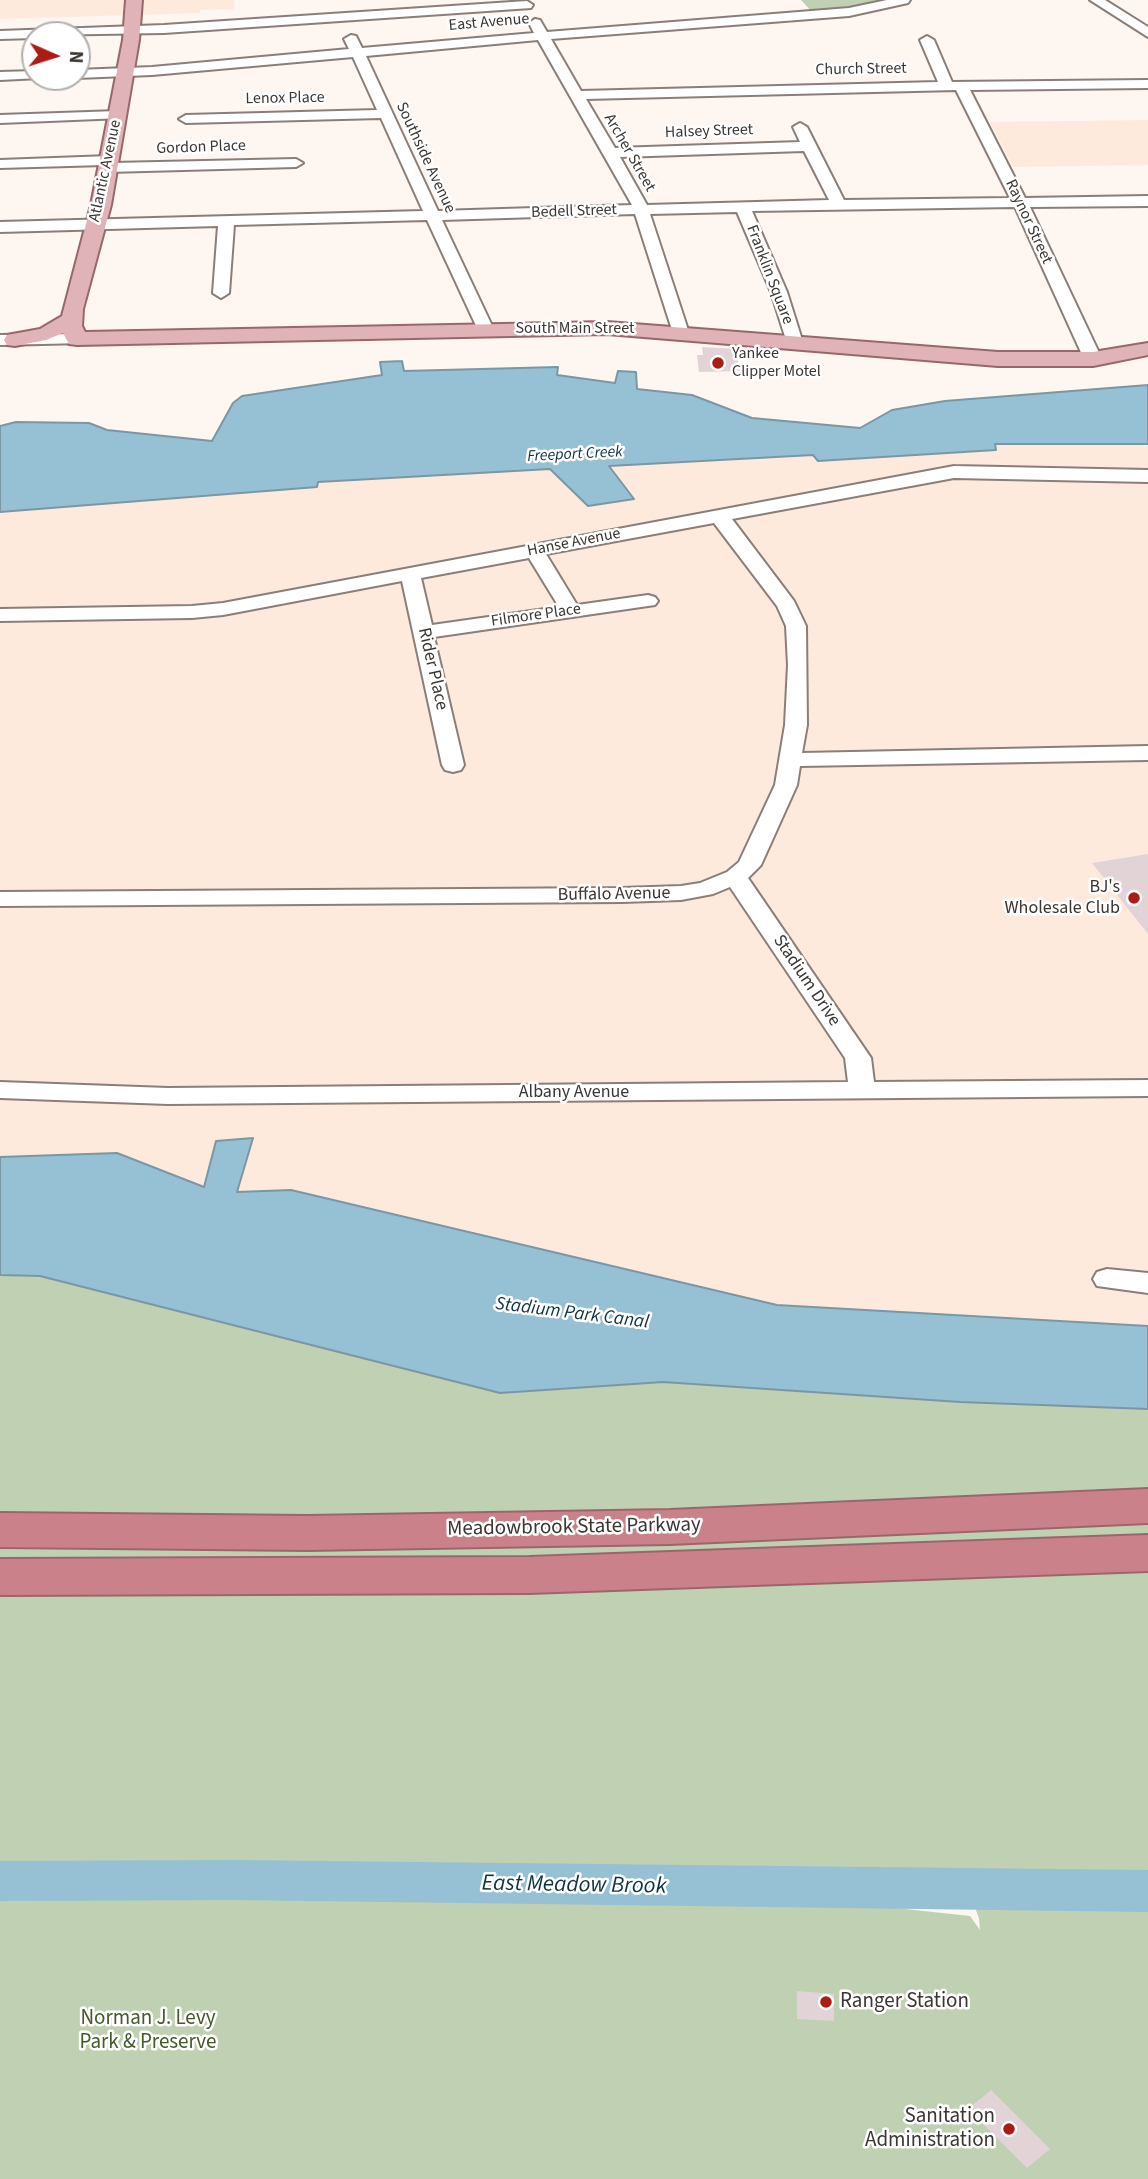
<!DOCTYPE html>
<html>
<head>
<meta charset="utf-8">
<style>
	body { margin:0 }
	#map { position:relative; width:1148px; height:2179px; overflow:hidden; background:#fef6f1; font-family:"Source Sans 3",sans-serif }
	canvas { display:block }
	.north { position:absolute; left:21px; top:21px; width:70px; height:70px; box-sizing:border-box; background:#fff; border:2px solid #b1afad; border-radius:50%; rotate:93deg; font-size:19px; font-weight:700; line-height:28px; text-align:center; color:#3b3733 }
	.north::after { content:''; display:block; margin:auto; width:24px; height:32px; background:#ac1b14; clip-path:polygon(50% 0,100% 100%,50% 72%,0 100%) }
</style>
</head>
<body>
<div id="map">
<canvas width="1148" height="2179"></canvas>
<div class="north">N</div>
</div>
<script>
const context = document.querySelector('canvas').getContext('2d');
context.lineJoin = 'round';
function fill(path, color) {
  context.fillStyle = color;
  context.fill(path, 'evenodd');
}
function shape(rows) {
  const path = new Path2D();
  for (const r of rows) {
    path.moveTo(r[0], r[1]);
    for (let i = 2; i < r.length; i += 2) path.lineTo(r[i], r[i + 1]);
  }
  return path;
}
function stroke(path, color, width, dash) {
  context.strokeStyle = color;
  context.lineWidth = width;
  context.lineCap = dash ? 'butt' : 'round';
  context.setLineDash(dash || []);
  context.stroke(path);
}
function drawText(font, color, halo, rows, align = 'center') {
  context.font = font + ' "Source Sans 3",sans-serif';
  context.lineWidth = 5;
  context.setLineDash([]);
  context.textBaseline = 'middle';
  context.strokeStyle = halo;
  context.fillStyle = color;
  for (const [text, x, y, turn = 0] of rows) {
    context.save();
    context.translate(x, y);
    context.rotate((+turn || 0) * Math.PI / 180);
    context.textAlign = isNaN(turn) ? turn : align;
    if (halo) context.strokeText(text, 0, 0);
    context.fillText(text, 0, 0);
    context.restore();
  }
}
fill(shape([
	[0,0,234,0,234,9,200,10,200,13,0,19],
	[1148,120,1148,165,1013,167,990,122],
	[995,444,1148,444,1148,1326,777,1305,291,1190,236,1192,252,1138,205,1187,117,1153,0,1157,0,512,316,487,318,482,550,469,588,506,608,466,813,455,819,461,995,450]
]), '#fdeadd');
fill(shape([
	[801,0,889,0,846,9,812,12],
	[0,1275,40,1276,500,1393,663,1382,960,1402,1148,1409,1148,1493,698,1511,410,1518,0,1519],
	[1148,1522,1148,1535,872,1549,215,1563,0,1560,0,1547,274,1548,871,1536],
	[1108,1571,1148,1572,1148,2179,0,2179,0,1595],
	[884,1900,972,1900,979,1918,980,1930,970,1916,859,1904]
]), '#c0d0b2');
const water = shape([
	[402,361,404,371,558,367,557,375,615,383,618,371,636,372,637,389,692,395,752,418,860,428,892,410,945,401,1148,385,1148,444,995,444,996,450,818,461,813,455,609,466,634,499,588,506,550,469,318,482,317,487,0,512,0,426,16,422,89,423,107,430,212,441,233,403,242,396,382,375,380,362,402,361],
	[253,1138,237,1192,291,1190,777,1305,1148,1326,1148,1409,960,1402,663,1382,500,1393,40,1276,0,1275,0,1157,117,1153,204,1187,216,1141,253,1138]
]);
fill(water, '#96c0d4');
stroke(water, '#7b97a4', 2);
fill(shape([
	[233,1860,1148,1870,1148,1912,233,1900,0,1901,0,1861,233,1860]
]), '#96c0d4');
fill(shape([
	[702,347,736,349,740,371,699,372,697,355,703,355],
	[1148,854,1148,934,1092,863],
	[797,1991,834,1994,834,2021,797,2019],
	[991,2090,1050,2149,1027,2168,968,2109]
]), '#e2d3d7');
const minor = shape([
	[887,0,910,0,908,3,849,16,551,39,581,91,938,82,920,40,927,36,934,40,952,82,1148,80,1148,88,970,90,1025,198,1148,196,1148,206,1030,207,1102,359,1099,363,1087,363,1084,359,1015,207,752,211,787,292,803,343,795,348,787,343,771,292,737,212,650,214,689,333,681,338,673,333,635,214,442,220,494,330,486,335,478,330,427,220,234,225,229,293,221,298,213,293,218,226,0,232,0,222,423,211,381,118,186,123,179,119,186,115,377,110,353,57,152,75,77,78,73,77,77,77,77,70,152,67,349,49,344,39,351,35,356,36,362,48,534,33,529,23,535,19,540,20,547,32,849,8,887,0],
	[538,40,632,205,438,211,366,56,538,40],
	[956,90,1010,198,844,200,807,127,800,123,793,127,800,142,615,148,586,99,956,90],
	[804,151,829,200,647,205,620,157,804,151],
	[1090,0,1105,0,1148,27,1148,37,1090,0],
	[527,1,533,5,531,8,164,33,35,35,35,38,0,39,0,31,164,25,527,1],
	[35,71,35,77,40,78,0,80,0,72,35,71],
	[118,111,125,115,123,118,0,123,0,115,118,111],
	[109,156,116,160,113,163,296,159,303,163,296,167,108,172,101,168,104,165,0,168,0,160,109,156],
	[77,334,85,339,83,343,0,345,0,335,77,334],
	[954,466,1148,470,1148,482,954,478,732,519,794,601,806,626,807,725,802,753,1148,746,1148,760,800,766,797,785,761,865,748,878,871,1058,874,1082,1148,1080,1148,1096,168,1104,0,1098,0,1082,168,1088,848,1082,845,1058,730,887,713,894,681,900,622,902,0,906,0,892,622,888,681,886,700,883,727,872,739,862,775,785,785,725,788,665,786,626,777,606,714,523,546,554,577,605,648,595,655,597,658,601,655,605,434,637,464,765,461,770,453,772,445,770,442,765,402,581,223,615,192,618,0,621,0,609,192,606,223,603,954,466],
	[529,558,559,607,432,625,421,578,529,558],
	[1107,1269,1148,1273,1148,1293,1097,1286,1093,1279,1097,1272,1107,1269]
]);
const major = shape([
	[126,0,142,0,139,40,111,205,83,309,82,326,85,332,607,322,998,352,1093,352,1148,343,1148,355,1093,366,998,366,607,334,77,345,69,344,63,333,46,340,15,346,7,345,4,340,7,335,40,329,62,316,91,205,123,40,126,0]
]);
const highway = shape([
	[1148,1489,1148,1523,670,1544,308,1550,0,1547,0,1513,308,1516,670,1510,1148,1489],
	[1148,1535,1148,1571,529,1593,0,1595,0,1559,529,1557,1148,1535]
]);
stroke(minor, '#8a7f78', 4);
stroke(major, '#99676b', 4);
stroke(highway, '#99676b', 4);
fill(minor, '#fff');
fill(major, '#e0b3b8');
fill(highway, '#cb8189');
for (const [x, y, r, color] of [
	[718,363,7,"#ac1b14"],
	[1134,898,7,"#ac1b14"],
	[826,2002,7,"#ac1b14"],
	[1009,2129,7,"#ac1b14"]
]) {
  const dot = new Path2D();
  dot.arc(x, y, r, 0, 2 * Math.PI);
  context.fillStyle = color;
  context.fill(dot);
  stroke(dot, '#fff', 2.5);
}
drawText('16px', '#3b3733', '#fff', [
	["East Avenue",489,23,-5],
	["Church Street",861,70,-1],
	["Lenox Place",285,99,-1],
	["Halsey Street",709,132,-2],
	["Gordon Place",201,148,-2],
	["Archer Street",629,153,60],
	["Southside Avenue",425,158,65],
	["Atlantic Avenue",106,171,-78],
	["Bedell Street",574,212,-2],
	["Raynor Street",1028,222,65],
	["Franklin Square",769,275,69],
	["South Main Street",575,329],
	["Hanse Avenue",574,543,-11],
	["Filmore Place",536,616,-8]
]);
drawText('16px', '#3b3733', '#fff', [
	["Yankee",732,354],
	["Clipper Motel",732,372]
], 'left');
drawText('italic 16px', '#0e3443', '#fff', [
	["Freeport Creek",575,455,-3]
]);
drawText('18px', '#3b3733', '#fff', [
	["Rider Place",432,669,77],
	["Buffalo Avenue",614,895,-1],
	["Stadium Drive",806,981,56],
	["Albany Avenue",574,1093]
]);
drawText('18px', '#3b3733', '#fff', [
	["BJ's",1120,888],
	["Wholesale Club",1120,909]
], 'right');
drawText('italic 19px', '#0e3443', '#fff', [
	["Stadium Park Canal",572,1314,7]
]);
drawText('21px', '#3b3733', '#fff', [
	["Meadowbrook State Parkway",574,1528,-1]
]);
drawText('21px', '#3b3733', '#fff', [
	["Ranger Station",840,2002],
	["Sanitation",995,2117,"right"],
	["Administration",995,2141,"right"]
], 'left');
drawText('21px', '#445c28', '#fff', [
	["Norman J. Levy",148,2019],
	["Park & Preserve",148,2043]
]);
drawText('italic 23px', '#0e3443', '#fff', [
	["East Meadow Brook",574,1886,1]
]);
</script>
</body>
</html>
